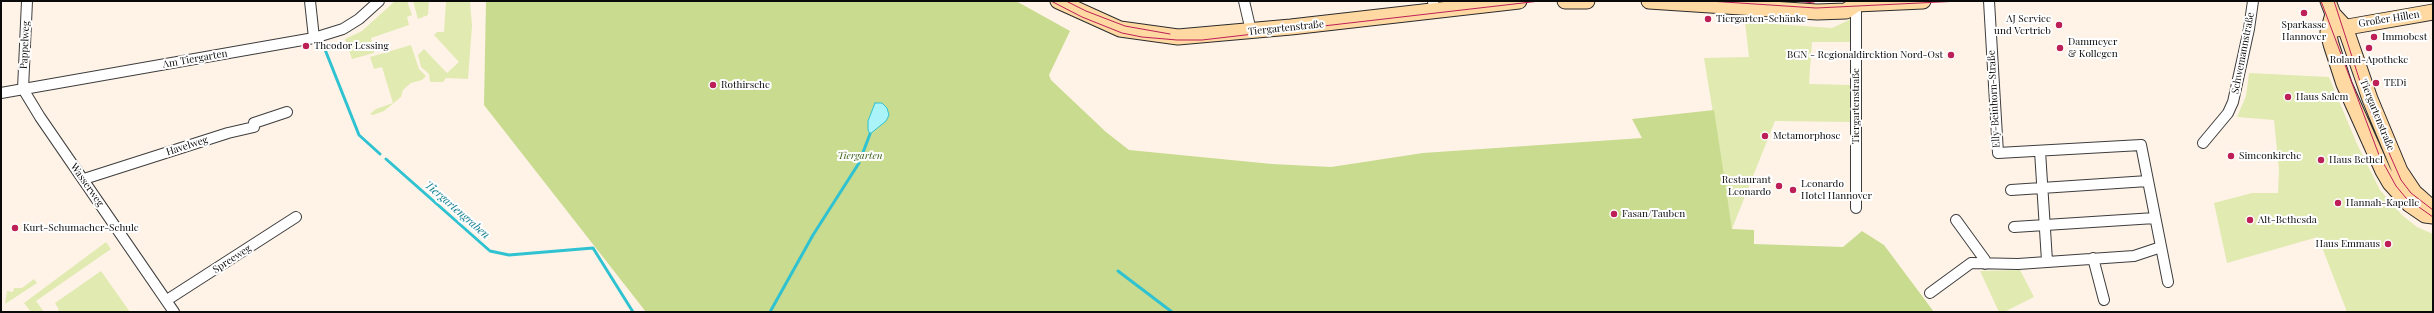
<!DOCTYPE html>
<html>
<head>
<meta charset="utf-8">
<style>
	body { margin:0 }
	#map { position:relative; width:2434px; height:313px; overflow:hidden; background:#fff3e7; font-family:"Playfair Display",serif }
	canvas { display:block }
	.frame { position:absolute; inset:0; border:2px solid #0a0a0a; pointer-events:none }
</style>
</head>
<body>
<div id="map">
<canvas width="2434" height="313"></canvas>
<div class="frame"></div>
</div>
<script>
const context = document.querySelector('canvas').getContext('2d');
context.lineJoin = 'round';
function fill(path, color) {
  context.fillStyle = color;
  context.fill(path, 'evenodd');
}
function shape(rows) {
  const path = new Path2D();
  for (const r of rows) {
    path.moveTo(r[0], r[1]);
    for (let i = 2; i < r.length; i += 2) path.lineTo(r[i], r[i + 1]);
  }
  return path;
}
function stroke(path, color, width, dash) {
  context.strokeStyle = color;
  context.lineWidth = width;
  context.lineCap = dash ? 'butt' : 'round';
  context.setLineDash(dash || []);
  context.stroke(path);
}
function drawText(font, color, halo, rows, align = 'center') {
  context.font = font + ' "Playfair Display",serif';
  context.lineWidth = 4;
  context.setLineDash([]);
  context.textBaseline = 'middle';
  context.strokeStyle = halo;
  context.fillStyle = color;
  for (const [text, x, y, turn = 0] of rows) {
    context.save();
    context.translate(x, y);
    context.rotate((+turn || 0) * Math.PI / 180);
    context.textAlign = isNaN(turn) ? turn : align;
    if (halo) context.strokeText(text, 0, 0);
    context.fillText(text, 0, 0);
    context.restore();
  }
}
fill(shape([
	[395,1,407,1,412,15,407,17,409,25,371,38,374,53,352,59,345,39,362,31],
	[413,1,429,1,428,15,418,19],
	[446,1,470,1,472,26,468,79,446,78,443,82,430,82,429,74,421,67,418,55,424,49,447,73,459,62,434,35,437,32,444,32],
	[1851,19,1851,42,1812,42,1809,84,1850,85,1850,122,1775,121,1732,229,1704,58,1749,57,1745,22,1832,28],
	[411,45,419,69,426,76,422,80,411,83,403,90,401,97,384,111,373,115,370,114,376,109,393,103,382,67,374,69,370,57],
	[2249,73,2329,77,2357,144,2380,190,2402,215,2417,227,2433,234,2433,312,2347,312,2318,237,2227,263,2214,203,2252,193,2278,193,2279,170,2274,120,2237,117,2246,96],
	[106,242,111,249,36,301,44,312,31,312,24,303],
	[2020,270,2034,297,2004,312,1999,312,1980,271],
	[101,271,130,312,56,312,59,310,55,303],
	[34,279,37,283,5,304,7,291,13,292,14,288,22,288]
]), '#e0eab1');
fill(shape([
	[486,1,1016,1,1070,31,1049,75,1051,80,1106,132,1129,150,1272,164,1331,167,1423,153,1642,138,1632,119,1714,110,1732,229,1754,230,1754,244,1843,247,1862,231,1884,245,1934,312,646,312,484,105]
]), '#c8db8f');
const water = shape([
	[875,103,882,103,887,108,889,115,886,121,870,134,868,130,868,121,875,103]
]);
fill(water, '#aaf3f8');
stroke(water, '#2fc2d1', 1);
stroke(shape([
	[324,47,359,135,380,154],
	[862,155,870,134],
	[386,159,490,251,509,255,593,248,633,312],
	[1118,271,1172,312],
	[770,312,813,235,859,163]
]), '#2fc2d1', 3);
const street = shape([
	[27,1,23,89,40,117,174,312],
	[310,1,314,38],
	[1244,1,1251,31],
	[1433,1,1434,11],
	[1989,1,1998,153,2141,145,2168,282],
	[1856,4,1856,208],
	[1,93,314,38,343,29,359,19,379,1],
	[2203,143,2228,113,2233,102,2249,29,2253,1],
	[2040,151,2047,261],
	[84,179,228,133,254,127,254,123,287,112],
	[2011,190,2148,181],
	[1956,220,1985,260,1985,264],
	[2014,227,2155,218],
	[2093,258,2104,300],
	[1930,293,1971,263,2018,264,2134,256,2161,247],
	[167,300,296,217]
]);
const secondary = shape([
	[1058,1,1120,29,1178,37,1291,27,1519,1],
	[1565,1,1587,1],
	[1649,1,1817,12,1846,11,1856,4,1923,1],
	[2328,1,2333,14,2345,27,2370,99,2400,171,2414,192,2433,209],
	[2333,14,2328,32,2331,44,2344,84,2383,171,2390,183,2409,204,2425,215,2433,216],
	[2336,29,2433,12]
]);
stroke(street, '#3d3d3d', 12);
stroke(secondary, '#2c2c2c', 17);
stroke(street, '#fff', 10);
stroke(secondary, '#ffd8a2', 15);
stroke(shape([
	[1051,1,1082,17,1122,33,1142,37,1177,40,1202,40,1540,1],
	[1066,1,1086,11,1125,26,1170,34],
	[1709,1,1816,8,1961,1],
	[1795,1,1814,3],
	[2321,1,2379,155,2396,186,2406,198,2433,217],
	[2334,1,2367,103,2401,180,2411,193,2433,210]
]), '#bd1f57', 1);
for (const [x, y, r, color] of [
	[2304,13,4,"#bd1f57"],
	[1708,19,4,"#bd1f57"],
	[2059,25,4,"#bd1f57"],
	[2374,37,4,"#bd1f57"],
	[306,46,4,"#bd1f57"],
	[2060,48,4,"#bd1f57"],
	[2369,48,4,"#bd1f57"],
	[1951,55,4,"#bd1f57"],
	[2376,83,4,"#bd1f57"],
	[713,85,4,"#bd1f57"],
	[2288,97,4,"#bd1f57"],
	[1765,136,4,"#bd1f57"],
	[2231,156,4,"#bd1f57"],
	[2321,160,4,"#bd1f57"],
	[1779,186,4,"#bd1f57"],
	[1793,190,4,"#bd1f57"],
	[2338,203,4,"#bd1f57"],
	[1614,214,4,"#bd1f57"],
	[2250,220,4,"#bd1f57"],
	[15,228,4,"#bd1f57"],
	[2388,244,4,"#bd1f57"]
]) {
  const dot = new Path2D();
  dot.arc(x, y, r, 0, 2 * Math.PI);
  context.fillStyle = color;
  context.fill(dot);
  stroke(dot, '#fff', 1.5);
}
drawText('10px', '#0a0a0a', '#fff', [
	["Tiergarten-Schänke",1716,19],
	["AJ Service",2051,19,"right"],
	["und Vertrieb",2051,31,"right"],
	["Sparkasse",2304,25,"center"],
	["Hannover",2304,37,"center"],
	["Immobest",2382,37],
	["Dammeyer",2068,42],
	["& Kollegen",2068,54],
	["Theodor Lessing",314,46],
	["BGN - Regionaldirektion Nord-Ost",1943,55,"right"],
	["Roland-Apotheke",2369,60,"center"],
	["TEDi",2384,83],
	["Rothirsche",721,85],
	["Haus Salem",2296,97],
	["Metamorphose",1773,136],
	["Simeonkirche",2239,156],
	["Haus Bethel",2329,160],
	["Restaurant",1771,180,"right"],
	["Leonardo",1771,192,"right"],
	["Leonardo",1801,184],
	["Hotel Hannover",1801,196],
	["Hannah-Kapelle",2346,203],
	["Fasan/Tauben",1622,214],
	["Alt-Bethesda",2258,220],
	["Kurt-Schumacher-Schule",23,228],
	["Haus Emmaus",2380,244,"right"]
], 'left');
drawText('10px', '#0a0a0a', '#fff', [
	["Großer Hillen",2389,19,-9],
	["Tiergartenstraße",1286,28,-6],
	["Pappelweg",25,45,-87],
	["Schwemannstraße",2243,53,-79],
	["Am Tiergarten",195,59,-10],
	["Elly-Beinhorn-Straße",1994,99,-93],
	["Tiergartenstraße",1856,106,-90],
	["Tiergartenstraße",2377,115,68],
	["Havelweg",187,146,-18],
	["Wasserweg",87,185,55],
	["Spreeweg",232,259,-33]
]);
drawText('italic 10px', '#3f621a', '#fff', [
	["Tiergarten",860,156]
]);
drawText('italic 11px', '#118090', '#fff', [
	["Tiergartengraben",457,210,41]
]);
</script>
</body>
</html>
